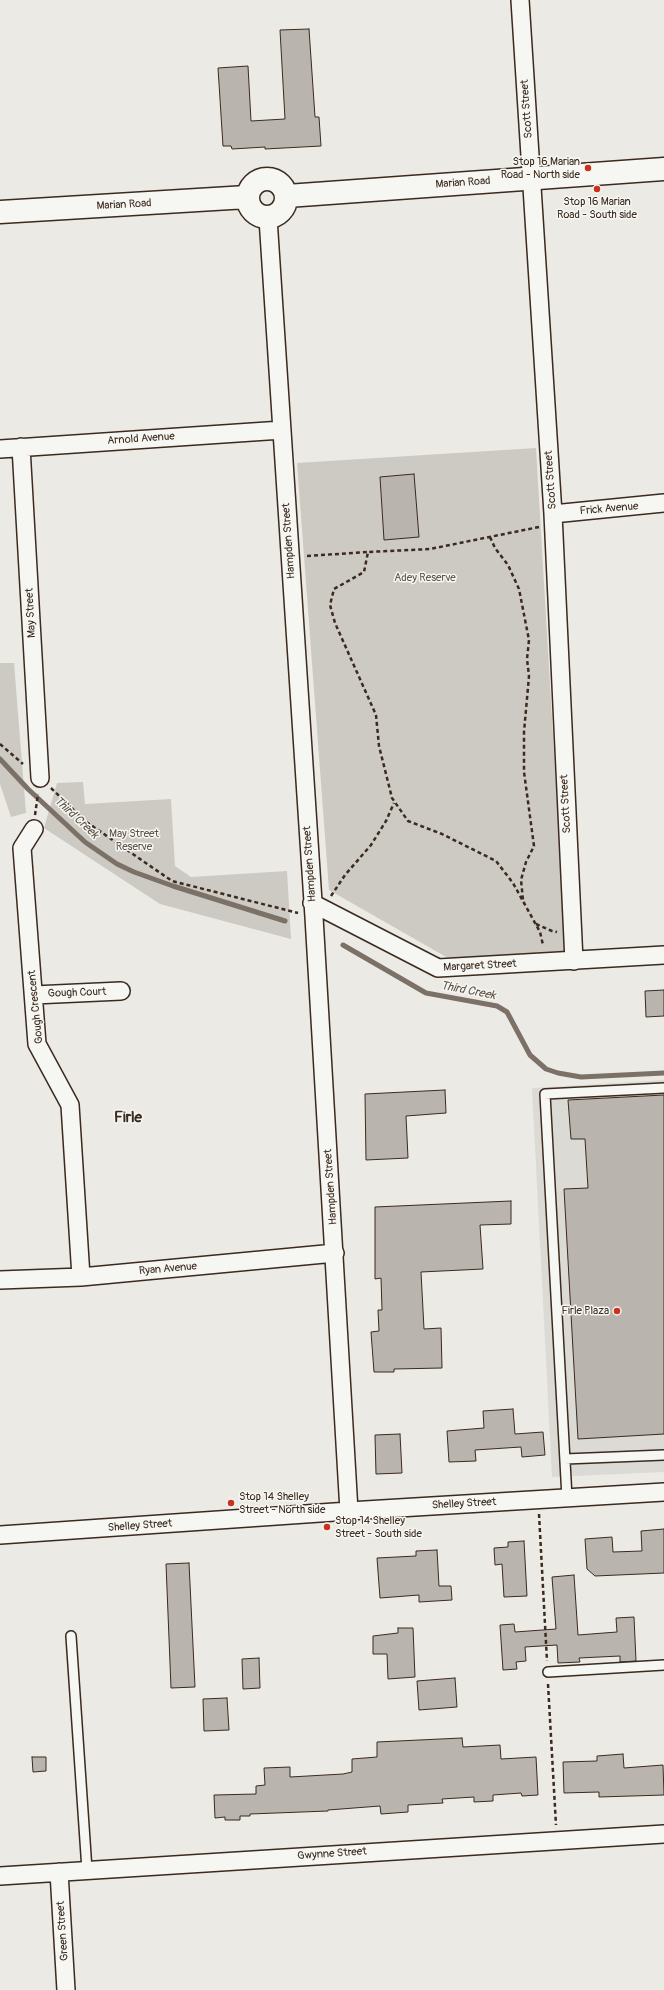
<!DOCTYPE html>
<html>
<head>
<meta charset="utf-8">
<style>
	body { margin:0 }
	canvas { display:block; background:#ebeae5 }
</style>
</head>
<body>
<canvas width="664" height="1990"></canvas>
<script>
const context = document.querySelector('canvas').getContext('2d');
context.lineJoin = 'round';
function fill(path, color) {
  context.fillStyle = color;
  context.fill(path, 'evenodd');
}
function shape(rows) {
  const path = new Path2D();
  for (const r of rows) {
    if (r.length === 3) {
      path.moveTo(r[0] + r[2], r[1]);
      path.arc(r[0], r[1], r[2], 0, 2 * Math.PI);
      continue;
    }
    path.moveTo(r[0], r[1]);
    for (let i = 2; i < r.length; i += 2) path.lineTo(r[i], r[i + 1]);
  }
  return path;
}
function stroke(path, color, width, dash) {
  context.strokeStyle = color;
  context.lineWidth = width;
  context.lineCap = dash ? 'butt' : 'round';
  context.setLineDash(dash || []);
  context.stroke(path);
}
function drawText(font, color, halo, rows, align = 'center') {
  context.font = font + ' Pangolin,sans-serif';
  context.lineWidth = 3;
  context.setLineDash([]);
  context.textBaseline = 'middle';
  context.strokeStyle = halo;
  context.fillStyle = color;
  for (const [text, x, y, turn = 0] of rows) {
    context.save();
    context.translate(x, y);
    context.rotate((+turn || 0) * Math.PI / 180);
    context.textAlign = isNaN(turn) ? turn : align;
    if (halo) context.strokeText(text, 0, 0);
    context.fillText(text, 0, 0);
    context.restore();
  }
}
fill(shape([
	[664,1080,664,1472,552,1477,532,1088]
]), '#dcdad4');
fill(shape([
	[536,448,566,955,448,958,329,890,297,463],
	[0,663,14,663,26,813,11,817,0,784],
	[83,782,85,804,171,799,175,866,191,877,287,871,291,939,160,904,44,828,57,783]
]), '#cdcac4');
stroke(shape([
	[0,759,28,789,85,842,117,864,134,872,173,886,285,921],
	[343,945,426,993,497,1006,507,1012,530,1055,546,1069,558,1073,581,1077,664,1073]
]), '#7c7167', 5);
const building = shape([
	[309,29,315,117,319,117,321,146,265,149,265,147,232,149,231,146,223,146,218,68,248,66,251,121,285,119,280,30,309,29],
	[414,474,419,537,384,540,380,477,414,474],
	[664,990,664,1016,646,1017,645,991,664,990],
	[445,1090,446,1113,406,1116,408,1158,366,1160,365,1094,445,1090],
	[664,1095,664,1434,578,1439,564,1189,588,1188,585,1139,571,1139,568,1100,664,1095],
	[511,1201,511,1224,480,1225,483,1269,421,1272,424,1329,441,1328,442,1368,394,1369,394,1372,374,1372,371,1332,379,1331,378,1310,382,1310,381,1278,375,1279,375,1207,511,1201],
	[513,1409,515,1434,543,1432,545,1455,522,1457,521,1447,475,1450,476,1461,449,1462,447,1431,484,1428,483,1411,513,1409],
	[400,1434,402,1473,376,1474,375,1435,400,1434],
	[664,1529,664,1573,595,1576,587,1569,585,1539,612,1537,613,1552,642,1551,641,1531,664,1529],
	[524,1541,527,1596,504,1597,502,1564,495,1565,494,1548,508,1547,508,1542,524,1541],
	[437,1550,439,1586,451,1586,452,1600,419,1602,419,1595,380,1598,377,1558,416,1556,416,1551,437,1550],
	[189,1563,195,1687,171,1688,166,1564,189,1563],
	[574,1575,578,1635,617,1632,616,1618,634,1617,636,1661,620,1662,620,1656,579,1658,580,1662,558,1663,557,1645,525,1647,526,1661,516,1662,517,1669,503,1670,500,1625,514,1624,515,1632,556,1629,552,1577,574,1575],
	[398,1628,413,1628,415,1677,388,1679,387,1654,373,1654,373,1636,398,1633,398,1628],
	[259,1658,260,1688,243,1689,242,1659,259,1658],
	[455,1678,457,1707,419,1710,417,1681,455,1678],
	[227,1698,229,1730,204,1731,203,1699,227,1698],
	[462,1738,463,1747,500,1745,501,1759,536,1757,538,1795,522,1796,521,1793,493,1795,493,1801,474,1802,474,1797,442,1799,443,1803,408,1805,408,1812,381,1814,380,1806,328,1810,328,1811,250,1814,250,1816,240,1816,240,1820,225,1820,225,1817,215,1818,214,1795,256,1794,256,1786,265,1785,264,1768,290,1767,290,1777,343,1774,352,1772,352,1759,377,1757,377,1742,462,1738],
	[623,1754,624,1768,663,1765,664,1795,599,1797,599,1792,564,1793,563,1762,597,1761,597,1756,623,1754],
	[32,1757,46,1757,46,1771,33,1772,32,1757]
]);
fill(building, '#bab4ae');
stroke(building, '#3b2a1e', 1);
const service = shape([
	[565,1459,664,1455],
	[567,1498,545,1094,664,1088],
	[71,1636,87,1870],
	[548,1672,664,1665]
]);
const minor = shape([
	[520,0,553,514,574,961],
	[268,218,314,917,349,1511],
	[21,447,40,778],
	[0,449,282,430],
	[553,514,664,503],
	[34,829,22,848,37,1044,70,1105,81,1277],
	[312,903,438,968,664,955],
	[34,995,121,991],
	[0,1280,81,1277,335,1253],
	[0,1535,349,1511,664,1492],
	[59,1872,66,1990],
	[0,1876,664,1834]
]);
const tertiary = shape([
	[267,198,19],
	[287,196,664,169],
	[0,212,247,197]
]);
stroke(service, '#3b2a1e', 12);
stroke(minor, '#3b2a1e', 20);
stroke(tertiary, '#3b2a1e', 25);
stroke(shape([
	[539,527,430,549,368,552,364,572,334,589,330,605,335,623,376,715,379,746,392,798,408,821,442,834,496,861,513,883,540,932,543,945],
	[490,537,495,548,508,565,519,589,529,640,527,659,529,676,524,732,524,772,534,846,526,862,521,880,523,900],
	[307,556,368,552],
	[0,744,23,764],
	[51,788,85,821,172,881,298,913],
	[35,815,38,794],
	[331,896,345,875,371,845,386,821,394,803],
	[536,924,552,931,557,932],
	[539,1514,547,1661],
	[548,1684,556,1825]
]), '#3b2a1e', 2.5, [4, 3]);
stroke(service, '#f6f6f2', 9);
stroke(minor, '#f6f6f2', 17);
stroke(tertiary, '#f6f6f2', 22);
for (const [x, y, r, color] of [
	[588,168,4,"#c8321e"],
	[597,189,4,"#c8321e"],
	[617,1311,4,"#c8321e"],
	[231,1503,4,"#c8321e"],
	[327,1527,4,"#c8321e"]
]) {
  const dot = new Path2D();
  dot.arc(x, y, r, 0, 2 * Math.PI);
  context.fillStyle = color;
  context.fill(dot);
  stroke(dot, '#f6f6f2', 1.5);
}
drawText('11px', '#3b2a1e', '#f6f6f2', [
	["Scott Street",527,109,-94],
	["Marian Road",463,183,-4],
	["Marian Road",124,205,-3],
	["Arnold Avenue",141,439,-4],
	["Scott Street",551,480,-94],
	["Frick Avenue",609,509,-5],
	["Hampden Street",289,541,-94],
	["May Street",31,613,-93],
	["Scott Street",566,804,-93],
	["Hampden Street",310,864,-94],
	["Margaret Street",480,966,-3],
	["Gough Court",77,993,-2],
	["Gough Crescent",36,1007,-96],
	["Hampden Street",331,1187,-94],
	["Ryan Avenue",168,1269,-5],
	["Shelley Street",464,1504,-3],
	["Shelley Street",140,1526,-4],
	["Gwynne Street",332,1854,-4],
	["Green Street",63,1931,-94]
]);
drawText('11px', '#3b2a1e', '#f6f6f2', [
	["Stop 16 Marian",580,162],
	["Road - North side",580,175],
	["Stop 16 Marian",597,202,"center"],
	["Road - South side",597,215,"center"],
	["Firle Plaza",609,1311],
	["Stop 14 Shelley",239,1497,"left"],
	["Street - North side",239,1510,"left"],
	["Stop 14 Shelley",335,1521,"left"],
	["Street - South side",335,1534,"left"]
], 'right');
drawText('11px', '#605248', '#f6f6f2', [
	["Adey Reserve",425,578],
	["May Street",134,834],
	["Reserve",134,847]
]);
drawText('italic 12px', '#615449', '#f6f6f2', [
	["Third Creek",76,818,43],
	["Third Creek",468,991,11]
]);
drawText('bold 15px', '#3b2a1e', '#f6f6f2', [
	["Firle",128,1118]
]);
</script>
</body>
</html>
